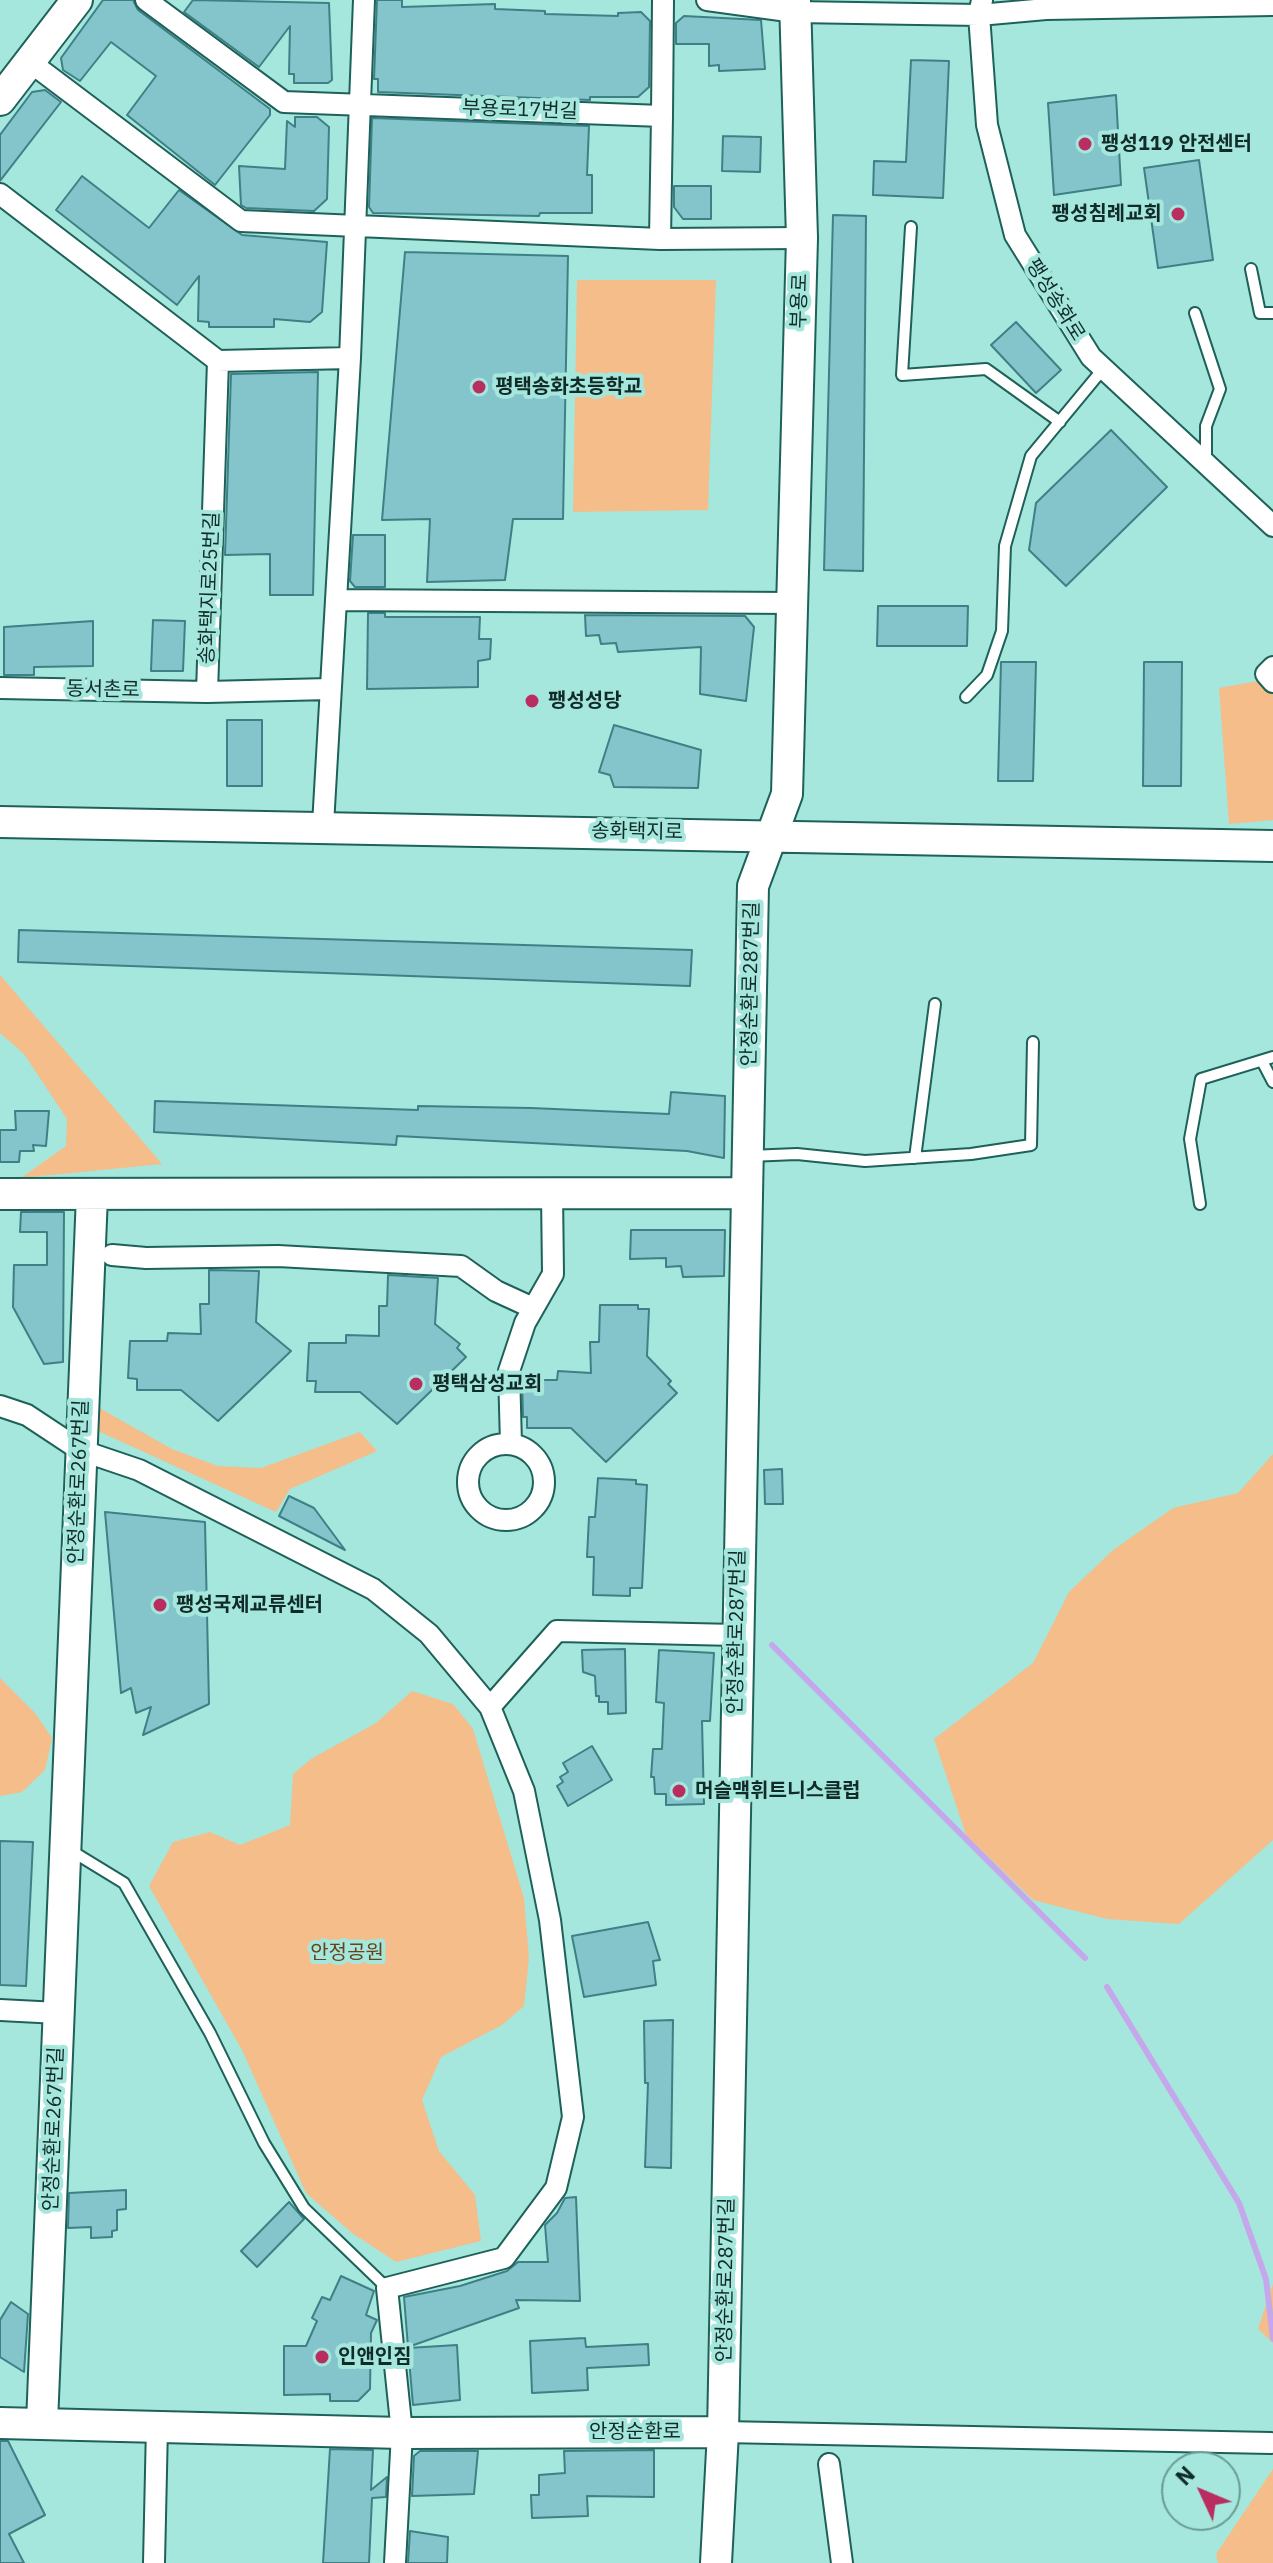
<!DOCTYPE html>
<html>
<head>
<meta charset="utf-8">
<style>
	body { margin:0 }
	#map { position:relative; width:1273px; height:2563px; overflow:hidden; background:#a5e7dc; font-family:"IBM Plex Sans",sans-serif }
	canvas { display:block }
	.north { position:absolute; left:1161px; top:2451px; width:80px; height:80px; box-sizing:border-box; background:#a5e7dc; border:2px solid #699c94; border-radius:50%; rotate:314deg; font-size:22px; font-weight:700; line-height:32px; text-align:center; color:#102b28 }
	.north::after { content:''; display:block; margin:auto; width:28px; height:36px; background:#ba2d61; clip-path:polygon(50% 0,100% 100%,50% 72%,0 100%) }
</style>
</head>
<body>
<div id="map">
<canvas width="1273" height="2563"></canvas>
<div class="north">N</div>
</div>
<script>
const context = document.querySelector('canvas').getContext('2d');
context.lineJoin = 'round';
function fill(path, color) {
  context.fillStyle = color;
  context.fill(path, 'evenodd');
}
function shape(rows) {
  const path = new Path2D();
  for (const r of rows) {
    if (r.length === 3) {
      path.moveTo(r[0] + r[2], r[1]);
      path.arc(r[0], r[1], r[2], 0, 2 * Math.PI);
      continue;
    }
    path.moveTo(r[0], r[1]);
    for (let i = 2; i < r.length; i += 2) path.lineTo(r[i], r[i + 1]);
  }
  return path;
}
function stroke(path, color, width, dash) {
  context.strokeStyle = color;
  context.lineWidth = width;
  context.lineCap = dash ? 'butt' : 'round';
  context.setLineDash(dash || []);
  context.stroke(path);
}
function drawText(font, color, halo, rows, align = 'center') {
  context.font = font + ' "IBM Plex Sans","Noto Sans KR",sans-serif';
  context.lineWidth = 8;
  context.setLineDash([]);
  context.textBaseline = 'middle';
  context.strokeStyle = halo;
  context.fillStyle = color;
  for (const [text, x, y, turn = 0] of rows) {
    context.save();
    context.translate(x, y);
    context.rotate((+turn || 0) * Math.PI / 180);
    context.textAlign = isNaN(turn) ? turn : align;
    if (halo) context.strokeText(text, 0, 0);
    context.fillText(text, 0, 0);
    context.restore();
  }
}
fill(shape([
	[577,280,716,280,708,510,573,512],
	[1264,680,1273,694,1273,820,1229,824,1219,688],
	[0,975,162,1164,21,1178,66,1146,67,1119,24,1054,0,1033],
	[94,1405,172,1449,218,1466,261,1468,360,1432,377,1451,290,1489,276,1512,100,1432,95,1424],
	[1273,1454,1273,1840,1179,1924,1107,1919,1033,1900,966,1835,934,1739,1033,1663,1069,1592,1113,1550,1173,1508,1238,1493],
	[0,1678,35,1713,52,1738,45,1770,22,1792,0,1796],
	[412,1691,453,1704,473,1729,524,1898,529,1958,524,2006,502,2025,441,2057,422,2100,439,2151,475,2195,481,2241,396,2262,352,2233,306,2193,242,2050,149,1886,173,1842,210,1832,240,1845,290,1825,293,1774,311,1759,376,1723],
	[1273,2284,1273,2343,1258,2329],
	[1273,2469,1273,2563,1218,2563,1216,2554]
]), '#f4bd8a');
stroke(shape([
	[772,1645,1085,1958],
	[1107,1987,1239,2203,1266,2279,1273,2339]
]), '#c5a8eb', 6);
const building = shape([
	[103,0,133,0,138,10,270,109,270,115,215,185,127,115,156,76,111,42,80,81,63,70,61,58,103,0],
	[193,0,329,3,332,80,328,83,294,83,294,74,289,74,290,26,259,67,184,12,193,0],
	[377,0,402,0,402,7,495,4,495,9,545,11,545,14,618,16,618,13,641,12,650,21,649,87,638,97,590,97,590,100,378,92,378,79,374,79,377,0],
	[684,16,761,20,765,69,719,71,719,65,709,66,709,44,676,44,676,23,684,16],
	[911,60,949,61,943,198,873,195,874,161,906,162,911,60],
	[45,90,61,102,0,181,0,135,32,92,45,90],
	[1116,95,1121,185,1054,195,1048,103,1116,95],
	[295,117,317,117,329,127,327,199,314,211,246,208,241,205,239,166,285,169,287,121,295,127,295,117],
	[372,118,589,126,587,175,592,175,592,213,540,213,539,216,373,213,369,207,372,118],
	[723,136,761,137,760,172,722,171,723,136],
	[1199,160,1213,260,1158,268,1144,168,1199,160],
	[82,176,149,228,179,190,242,235,327,242,322,312,310,322,274,319,274,327,209,327,209,322,198,321,199,276,177,305,56,210,82,176],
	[674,186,711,186,711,219,683,219,674,207,674,186],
	[833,215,866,216,863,571,824,570,833,215],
	[405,252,568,256,563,519,513,519,505,580,427,582,430,519,382,520,405,252],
	[1016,322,1061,370,1036,393,991,345,1016,322],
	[318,372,313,595,270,595,270,554,225,555,231,374,318,372],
	[1111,430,1167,487,1066,586,1029,550,1036,503,1111,430],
	[353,535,385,535,385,587,355,587,350,581,353,535],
	[878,606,968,606,967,646,877,646,878,606],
	[368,613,385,613,385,617,480,617,479,639,491,639,490,659,478,661,478,687,367,689,368,613],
	[585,615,745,616,754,627,746,701,700,694,701,647,618,652,616,643,601,644,599,635,586,636,585,615],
	[153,620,185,621,183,671,151,671,153,620],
	[93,621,93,666,34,667,34,675,4,675,4,627,93,621],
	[1001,662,1036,662,1033,781,998,781,1001,662],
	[1144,662,1182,662,1181,786,1143,786,1144,662],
	[227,720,262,720,262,786,227,786,227,720],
	[614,725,701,750,698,788,614,787,610,775,599,772,614,725],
	[19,930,692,950,690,986,18,962,19,930],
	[671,1092,725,1096,724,1158,687,1151,397,1136,396,1145,154,1132,155,1101,418,1110,418,1106,531,1108,669,1114,671,1092],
	[15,1111,49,1111,46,1146,33,1145,34,1151,20,1151,19,1162,0,1162,0,1130,16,1130,15,1111],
	[21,1212,64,1212,63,1362,44,1364,13,1307,14,1265,47,1265,47,1232,20,1232,21,1212],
	[631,1230,725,1230,724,1276,683,1277,681,1266,666,1267,666,1258,630,1259,631,1230],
	[209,1270,259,1271,256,1322,291,1351,218,1421,181,1390,137,1390,137,1379,128,1378,130,1341,167,1341,168,1333,201,1334,200,1304,209,1304,209,1270],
	[388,1275,438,1278,435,1324,460,1344,457,1348,466,1357,397,1424,360,1392,315,1392,316,1381,307,1381,309,1343,346,1343,346,1335,379,1336,379,1306,387,1306,388,1275],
	[600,1305,638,1305,638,1309,649,1309,647,1356,671,1381,668,1384,677,1393,606,1462,571,1428,527,1428,527,1417,523,1417,522,1380,557,1380,558,1371,591,1373,590,1342,599,1342,600,1305],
	[782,1469,783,1504,765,1504,764,1470,782,1469],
	[598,1478,636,1480,636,1484,647,1485,642,1588,630,1588,630,1596,593,1595,594,1557,587,1557,589,1517,595,1517,598,1478],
	[289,1496,314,1508,345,1550,279,1516,289,1496],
	[105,1512,205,1522,209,1704,143,1735,151,1707,136,1713,131,1688,121,1693,105,1512],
	[625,1649,626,1713,608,1714,608,1702,599,1702,599,1696,596,1696,595,1676,583,1672,582,1650,625,1649],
	[659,1650,714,1653,710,1721,702,1721,704,1804,666,1805,666,1794,655,1794,654,1777,651,1777,653,1749,662,1749,664,1703,656,1702,659,1650],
	[592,1746,612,1780,568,1806,557,1786,563,1782,560,1777,568,1772,563,1763,592,1746],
	[0,1841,33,1842,26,1986,0,1985,0,1841],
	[648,1922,660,1960,653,1961,656,1985,584,1997,572,1936,648,1922],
	[673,2020,671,2168,645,2167,648,2083,645,2083,644,2021,673,2020],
	[126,2190,126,2209,117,2210,117,2230,112,2231,112,2237,91,2238,91,2227,68,2228,69,2193,126,2190],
	[576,2197,580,2301,516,2300,519,2308,408,2347,404,2297,460,2286,507,2271,518,2262,548,2262,545,2225,557,2213,565,2198,576,2197],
	[289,2202,304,2219,257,2267,241,2251,289,2202],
	[341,2276,374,2291,366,2315,377,2320,371,2333,370,2389,358,2401,330,2401,330,2394,284,2395,284,2346,306,2346,317,2321,312,2318,322,2297,330,2300,341,2276],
	[11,2302,28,2314,24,2372,0,2357,0,2320,11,2302],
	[585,2338,586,2347,648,2344,649,2365,587,2368,588,2390,532,2393,530,2341,585,2338],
	[457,2345,460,2400,413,2405,408,2348,457,2345],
	[0,2441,8,2441,45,2515,9,2534,24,2563,0,2563,0,2441],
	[330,2449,373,2450,371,2490,387,2477,386,2497,372,2498,369,2563,323,2563,330,2449],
	[654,2450,654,2497,587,2496,588,2516,532,2518,531,2495,539,2495,539,2475,565,2473,564,2451,654,2450],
	[420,2451,478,2451,474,2494,412,2496,414,2456,420,2451],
	[410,2531,448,2537,447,2563,408,2563,410,2531]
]);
fill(building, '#83c5cb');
stroke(building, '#3e8086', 2);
const lane = shape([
	[911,227,902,375,986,369,1060,422],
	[1251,269,1260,313,1273,313],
	[1195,313,1220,389,1206,426,1206,464],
	[966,697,987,675,1002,631,1005,546,1031,456,1103,369],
	[1262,1061,1273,1082],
	[749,1156,797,1154,865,1161,971,1154,1031,1145,1033,1042],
	[915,1158,935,1004],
	[1200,1204,1190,1139,1201,1079,1273,1057],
	[70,1850,124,1883,210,2033,264,2143,304,2208,387,2288]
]);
const street = shape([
	[146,0,284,102,662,116,660,239,802,238],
	[707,0,795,12,979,15,1046,9,1273,5],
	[982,0,979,15,987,125,1015,235,1091,357,1273,526],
	[30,62,241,221,660,239],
	[662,116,663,0],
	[0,194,218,361,207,692],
	[218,361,350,358],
	[336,600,792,603],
	[1273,667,1266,674,1273,682],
	[0,688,207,692,329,689],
	[323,825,350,358,364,0],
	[112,1255,146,1258,278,1256,461,1266,496,1291,533,1308],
	[0,1406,27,1415,80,1450,139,1470,373,1589,429,1634,490,1707,524,1791,550,1920,573,2117,556,2188,504,2258,387,2288,402,2433,395,2563],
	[511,1444,509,1371,525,1323,553,1274,552,1193],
	[506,1482,38],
	[490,1707,557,1631,736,1635],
	[0,2010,58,2013],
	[723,2432,1271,2443],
	[829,2464,842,2563],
	[154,2563,157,2426]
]);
const secondary = shape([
	[0,100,77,0],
	[0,822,1273,846],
	[0,1194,746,1193],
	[0,2423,402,2433,723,2432],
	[42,2423,92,1195],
	[716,2563,723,2432,753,886,787,794,802,238,795,0]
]);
stroke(lane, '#1d6159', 14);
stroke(street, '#1d6159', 24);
stroke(secondary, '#1d6159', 34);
stroke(lane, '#fff', 10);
stroke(street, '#fff', 20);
stroke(secondary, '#fff', 30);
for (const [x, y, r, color] of [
	[1085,144,8,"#ba2d61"],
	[1178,214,8,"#ba2d61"],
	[479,387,8,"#ba2d61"],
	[532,701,8,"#ba2d61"],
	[416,1384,8,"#ba2d61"],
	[160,1605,8,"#ba2d61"],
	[679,1791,8,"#ba2d61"],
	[322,2357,8,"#ba2d61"]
]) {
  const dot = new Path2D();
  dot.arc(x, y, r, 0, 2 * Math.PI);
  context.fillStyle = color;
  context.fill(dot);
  stroke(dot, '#a5e7dc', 3);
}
drawText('20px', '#102b28', '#a5e7dc', [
	["부용로17번길",520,110,2],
	["팽성송화로",1055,300,58],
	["부용로",800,301,-88],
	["송화택지로25번길",210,588,-88],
	["동서촌로",103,690,1],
	["송화택지로",637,832,1],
	["안정순환로287번길",751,984,-89],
	["안정순환로267번길",79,1482,-88],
	["안정순환로287번길",737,1632,-89],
	["안정순환로267번길",54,2129,-88],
	["안정순환로287번길",726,2280,-89],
	["안정순환로",635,2432]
]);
drawText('bold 20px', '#102b28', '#a5e7dc', [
	["팽성119 안전센터",1101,144],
	["팽성침례교회",1162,214,"right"],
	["평택송화초등학교",495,387],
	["팽성성당",548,701],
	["평택삼성교회",432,1384],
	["팽성국제교류센터",176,1605],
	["머슬맥휘트니스클럽",695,1791],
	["인앤인짐",338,2357]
], 'left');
drawText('20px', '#684118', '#a5e7dc', [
	["안정공원",347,1953]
]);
</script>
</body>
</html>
